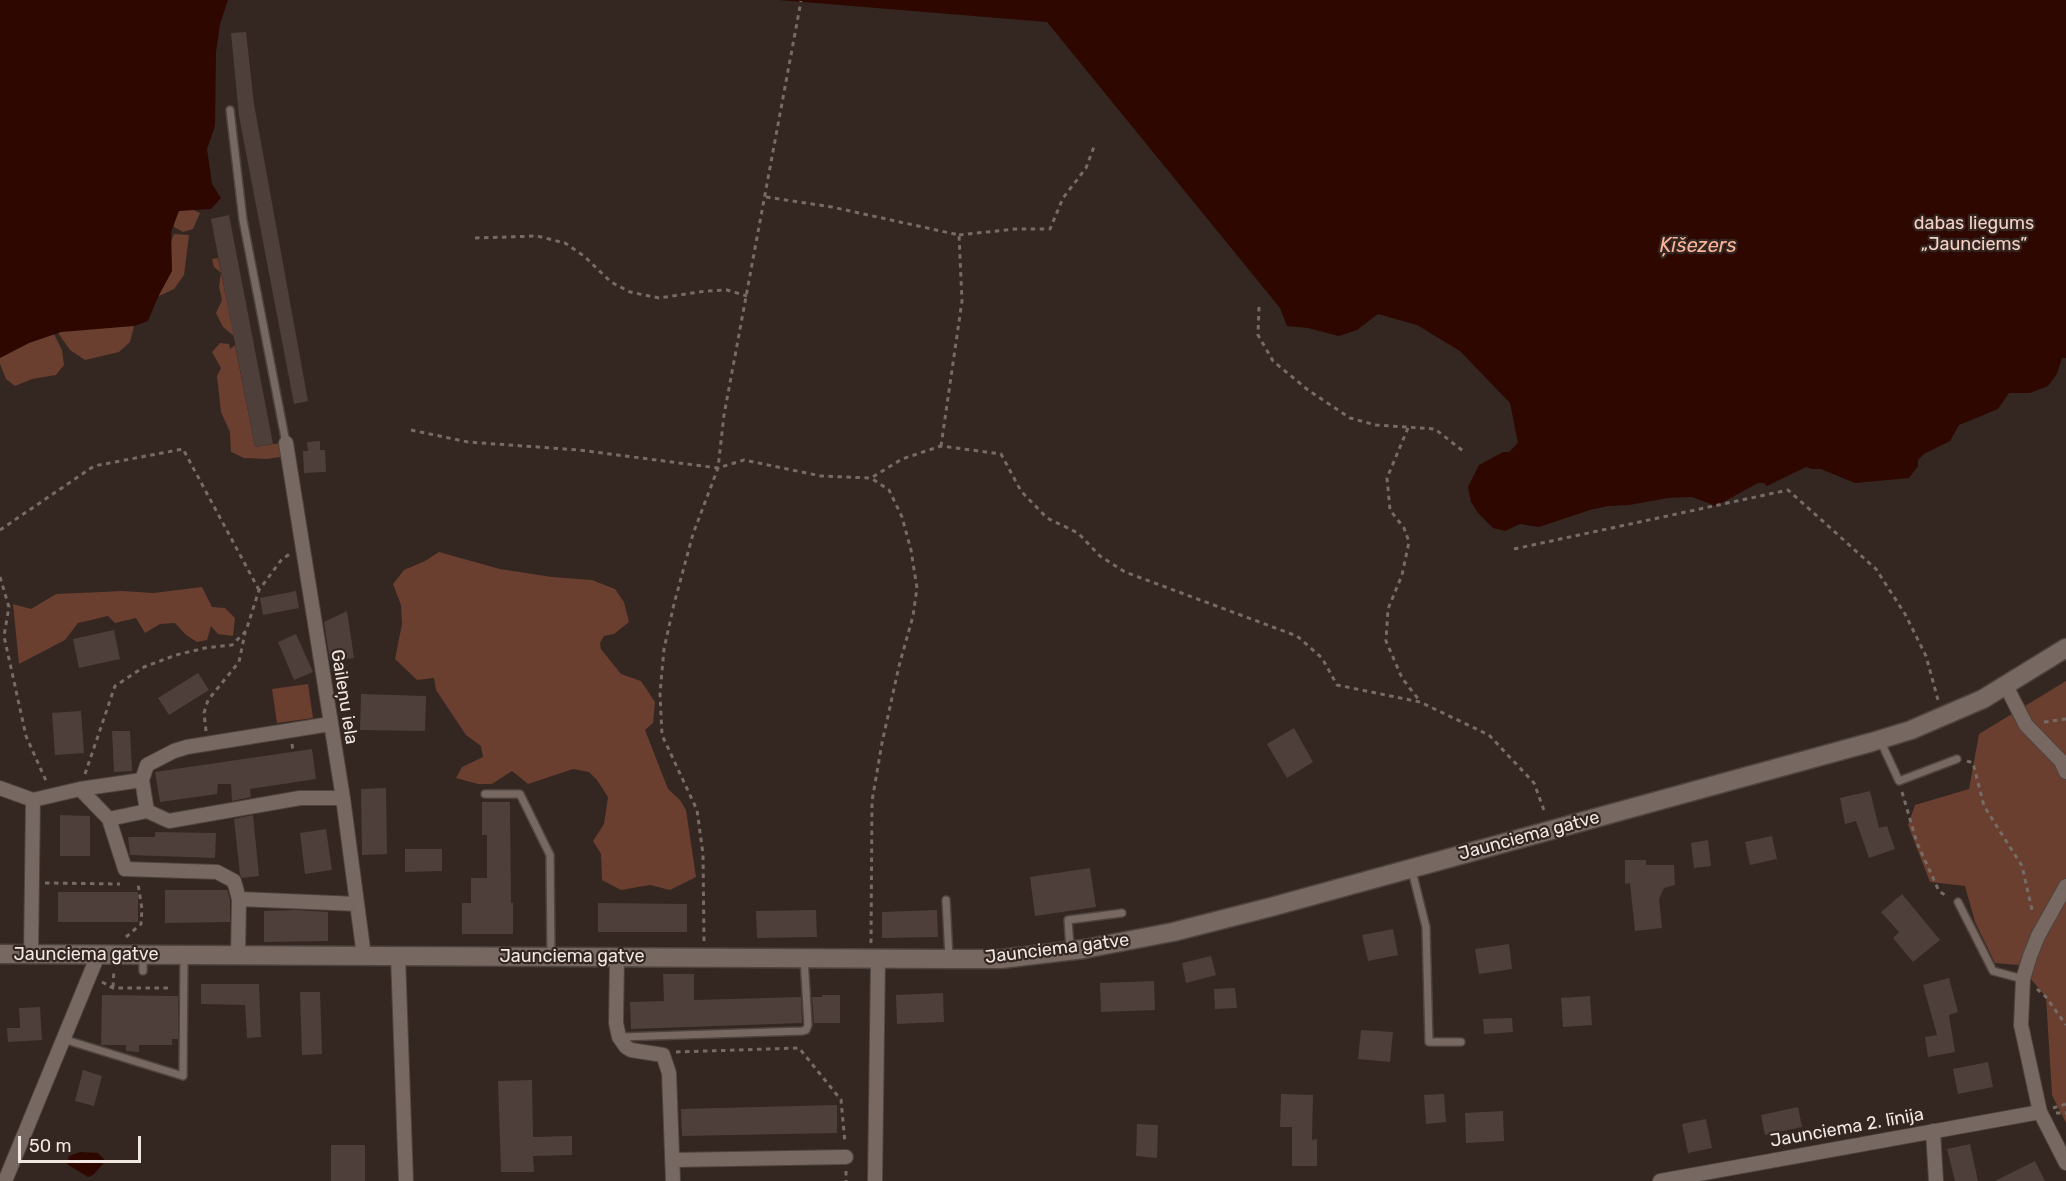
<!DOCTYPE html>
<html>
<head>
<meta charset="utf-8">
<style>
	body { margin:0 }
	#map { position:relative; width:2066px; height:1181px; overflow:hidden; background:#342621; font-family:Rubik,sans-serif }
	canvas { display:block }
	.scale { position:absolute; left:18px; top:1136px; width:123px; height:27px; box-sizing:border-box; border:3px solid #f1e7e3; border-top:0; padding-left:8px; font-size:18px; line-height:21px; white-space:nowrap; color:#f1e7e3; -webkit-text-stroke:4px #342621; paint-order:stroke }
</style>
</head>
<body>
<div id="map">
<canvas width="2066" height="1181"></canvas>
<div class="scale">50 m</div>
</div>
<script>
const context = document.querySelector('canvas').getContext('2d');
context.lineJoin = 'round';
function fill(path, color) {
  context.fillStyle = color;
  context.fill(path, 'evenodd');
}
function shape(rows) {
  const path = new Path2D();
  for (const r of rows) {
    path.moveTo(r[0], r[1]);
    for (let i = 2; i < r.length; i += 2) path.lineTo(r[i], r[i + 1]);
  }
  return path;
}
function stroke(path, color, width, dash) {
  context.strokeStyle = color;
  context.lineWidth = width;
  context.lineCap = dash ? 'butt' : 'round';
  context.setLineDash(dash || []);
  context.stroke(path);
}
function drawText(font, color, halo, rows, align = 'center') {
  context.font = font + ' Rubik,sans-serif';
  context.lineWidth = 4.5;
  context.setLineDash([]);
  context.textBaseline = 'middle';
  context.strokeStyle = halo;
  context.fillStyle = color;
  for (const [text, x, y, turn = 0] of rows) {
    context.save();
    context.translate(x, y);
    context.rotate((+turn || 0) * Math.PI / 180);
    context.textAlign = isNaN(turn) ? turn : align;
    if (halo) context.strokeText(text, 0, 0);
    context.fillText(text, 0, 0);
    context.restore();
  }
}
fill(shape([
	[187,207,200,213,193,229,183,232,174,227,173,214],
	[174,234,189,235,184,275,174,289,159,296,149,282,168,250],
	[218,258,234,336,223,327,216,313,222,300,219,287,221,273,214,267,212,259],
	[55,314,130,318,134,326,130,342,119,352,85,360,70,350,58,333],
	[51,328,62,350,64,365,56,375,32,379,15,386,6,379,0,364,0,335],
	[220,343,229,344,230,349,235,345,255,447,280,443,280,457,267,459,244,458,231,452,230,432,221,412,217,376,221,368,212,352],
	[439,552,500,569,552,577,592,580,615,589,624,602,629,622,614,634,604,636,600,643,601,649,621,674,641,681,655,702,653,723,645,730,668,789,680,800,686,810,696,877,670,890,650,885,621,890,602,880,601,854,593,841,604,824,608,797,597,780,589,772,573,769,528,784,512,771,492,784,478,784,456,778,462,767,483,757,481,746,466,735,436,690,434,678,417,680,395,659,402,624,401,605,393,584,404,570,425,561],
	[202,587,212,607,225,608,235,618,233,636,218,634,211,626,207,640,197,642,186,635,175,623,160,624,145,633,136,618,115,623,108,616,78,623,65,640,19,664,13,604,31,609,56,594,123,591,153,593],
	[2066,681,2066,1123,2052,1095,2046,997,2019,965,1995,963,1975,922,1965,886,1930,882,1908,825,1915,805,1969,789,1979,734],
	[308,684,313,718,277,723,272,689]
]), '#6a3f2f');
fill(shape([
	[0,0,228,0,220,24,216,52,215,126,207,149,212,184,221,198,211,209,179,211,171,232,172,271,158,297,148,321,134,326,61,332,29,343,0,358],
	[779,0,2066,0,2066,358,2062,358,2057,374,2048,386,2030,393,2009,393,1998,409,1959,425,1950,441,1924,454,1918,460,1918,466,1909,478,1855,483,1821,469,1812,469,1806,467,1767,486,1764,483,1758,483,1716,506,1692,497,1668,498,1629,505,1608,506,1590,510,1539,527,1520,524,1505,531,1493,528,1478,513,1471,502,1468,487,1479,465,1503,452,1509,452,1518,443,1510,403,1460,351,1417,325,1378,314,1357,330,1339,336,1308,328,1287,326,1280,308,1047,22],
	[80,1152,98,1153,104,1159,103,1164,93,1175,88,1177,67,1164,69,1156]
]), '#2e0700');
fill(shape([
	[246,32,254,104,308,401,294,404,239,116,231,33],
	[229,215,273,444,255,447,211,219],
	[320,441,320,450,325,450,326,472,304,473,303,451,308,451,307,442],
	[296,591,299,608,263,615,260,598],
	[347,611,354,658,330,661,324,622],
	[114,630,120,659,79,668,73,639],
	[296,634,313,672,294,680,278,642],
	[198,673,209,690,169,715,158,698],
	[361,694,426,696,425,731,360,730],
	[81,711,84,753,55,755,52,713],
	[1294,728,1313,762,1287,778,1267,744],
	[112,731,130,731,132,771,114,772],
	[312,749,316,779,250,789,251,797,232,801,231,784,218,784,217,794,160,802,155,772],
	[386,788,387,854,362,855,361,789],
	[1870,791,1879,828,1887,826,1895,849,1869,858,1856,821,1845,824,1840,798],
	[482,802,510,802,511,903,513,903,513,934,462,934,462,903,471,903,471,878,487,878,487,835,482,835],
	[60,815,90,816,90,856,60,856],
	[253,815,259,876,242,878,240,875,234,819],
	[326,829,332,870,305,874,300,833],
	[155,832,216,833,215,858,130,855,128,837,155,837],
	[1772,836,1777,859,1750,865,1745,842],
	[1708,840,1711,866,1694,868,1691,843],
	[405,849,442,849,442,871,405,872],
	[1625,860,1646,860,1646,865,1674,865,1675,885,1664,888,1659,899,1662,928,1635,931,1630,883,1625,884],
	[1090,868,1096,907,1035,916,1030,877],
	[165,890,227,890,230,899,230,922,165,923],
	[58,892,138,892,138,922,58,922],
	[1902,894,1940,940,1913,962,1893,938,1899,932,1881,912],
	[598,903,687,904,687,932,598,932],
	[295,910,328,912,328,941,264,942,264,911],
	[816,910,817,937,757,938,756,911],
	[937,910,938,937,882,938,882,912],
	[1393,929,1398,955,1368,961,1362,935],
	[1509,944,1512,969,1479,974,1475,949],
	[1211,956,1216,975,1186,983,1182,963],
	[663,974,694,974,694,1000,801,997,802,1023,631,1029,630,1002,664,1001],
	[1949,978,1958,1012,1949,1015,1955,1052,1928,1057,1925,1037,1937,1035,1923,985],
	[1154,981,1155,1010,1101,1012,1100,983],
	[201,984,259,984,261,1037,247,1038,245,1005,201,1004],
	[1235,988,1237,1008,1215,1009,1214,989],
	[300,992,320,992,322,1054,302,1055],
	[943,993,944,1022,897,1024,896,995],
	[102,995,178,996,178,1039,172,1039,172,1045,139,1045,139,1052,126,1051,126,1045,101,1045],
	[822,995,840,995,840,1023,814,1023,812,997,822,997],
	[1590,996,1592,1025,1563,1027,1561,998],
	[40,1007,42,1040,8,1042,7,1028,20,1028,19,1008],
	[1512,1018,1513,1032,1484,1034,1483,1019],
	[1361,1030,1393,1032,1390,1062,1358,1059],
	[1988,1062,1993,1087,1958,1094,1953,1069],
	[83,1070,102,1076,94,1106,75,1101],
	[532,1080,533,1137,572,1136,572,1155,533,1156,534,1172,501,1172,498,1081],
	[1281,1094,1313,1095,1312,1140,1317,1139,1317,1166,1292,1166,1292,1127,1280,1127],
	[1444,1094,1446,1122,1426,1124,1424,1095],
	[837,1105,837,1133,682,1136,681,1109],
	[1798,1107,1802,1127,1765,1135,1761,1115],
	[1503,1111,1504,1141,1466,1143,1465,1113],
	[1706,1119,1712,1148,1688,1153,1682,1124],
	[1137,1124,1158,1125,1157,1158,1136,1156],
	[1970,1144,1978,1181,1955,1181,1947,1149],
	[331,1145,365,1145,365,1181,331,1181],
	[2035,1161,2045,1181,1995,1181]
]), '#4f3f3a');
const service = shape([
	[230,110,243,220,286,443],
	[1880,740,1899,781,1957,759],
	[485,794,520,794,550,855,551,955],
	[1412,871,1426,927,1429,1042,1461,1042],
	[946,900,949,957],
	[1958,902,1993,971,2023,979],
	[1070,948,1068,920,1122,913],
	[143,971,143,955],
	[620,1037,802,1031,806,1030,808,1025,804,958],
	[63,1039,183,1076,184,955]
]);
const minor = shape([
	[286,443,343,798,364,956],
	[2006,686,2026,725,2061,761,2066,772],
	[142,780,147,765,174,751,187,747,330,724],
	[0,788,33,800,80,789,142,780,147,811,169,821,300,798,343,798],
	[80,789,109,819],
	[147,811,109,819,125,869,217,872,234,881,239,899,238,956],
	[2066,886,2038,936,2030,956,2023,979,2021,1025,2040,1112,2066,1163],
	[239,899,357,904],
	[31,954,33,800],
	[398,956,406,1181],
	[617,958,616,1023,619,1037,626,1047,631,1050,663,1055,669,1073,673,1181],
	[1933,1131,1936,1181],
	[673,1160,846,1157],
	[5,1181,98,955],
	[875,1181,878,959],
	[1660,1181,2040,1112]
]);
const secondary = shape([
	[0,954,950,959,1001,959,1084,949,1173,932,1271,907,1872,742,1911,730,1983,699,2066,648]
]);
stroke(service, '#4e433e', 10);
stroke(minor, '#4e433e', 16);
stroke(secondary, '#4e433e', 21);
stroke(shape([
	[766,197,832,207,959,235,962,301,941,446],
	[959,235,1015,229,1050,229,1063,198,1086,168,1095,144],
	[475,238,537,236,565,243,584,256,611,282,630,292,659,298,706,291,727,290,747,296],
	[1259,307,1258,335,1273,361,1308,390,1350,418,1376,425,1435,429,1463,451],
	[1408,428,1387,478,1390,510,1404,528,1409,542,1402,575,1388,609,1386,641,1402,678,1419,700],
	[411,430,468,442,579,450,718,468,744,460,821,476,871,478,902,459,941,446,1001,454,1021,491,1047,518,1078,533,1100,556,1125,572,1297,636,1322,658,1337,685,1420,702,1489,735,1534,783,1545,813],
	[0,530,94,466,183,449,259,590],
	[1514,549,1788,490,1876,569,1905,614,1926,656,1938,700],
	[0,577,9,607,4,636,26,736,47,783],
	[2044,722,2066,719],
	[206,731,204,713,208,700,239,662,245,633],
	[292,744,293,751],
	[1967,761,1973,763,1984,806,2022,866,2033,914],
	[85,774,115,686,144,667,176,655,205,648,232,645,246,631,259,590,282,559,290,554],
	[1902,792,1917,843,1939,891,1948,897],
	[45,883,120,884],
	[126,937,141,924,142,909,138,884],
	[704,941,703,854,697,810,662,735,660,693,664,649,674,604,693,534,718,468,724,415,801,1],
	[871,943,872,801,882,743,899,666,913,616,917,588,911,550,902,517,889,490,871,478],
	[102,982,113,988,172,988],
	[113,987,114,969],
	[2037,989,2046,997,2066,1025],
	[676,1052,799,1048,841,1100,845,1143],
	[2053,1108,2066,1104],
	[2056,1113,2066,1113],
	[846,1171,846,1181]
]), '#776b66', 3, [4.5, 4.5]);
stroke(service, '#786862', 7);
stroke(minor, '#786862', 14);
stroke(secondary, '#786862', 18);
drawText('18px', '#f6d1c3', '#342621', [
	["dabas liegums",1974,224],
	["„Jaunciems”",1974,245]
]);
drawText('18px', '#f1e7e3', '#342621', [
	["Gaileņu iela",344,697,81],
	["Jaunciema gatve",1529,836,-15],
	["Jaunciema gatve",1057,949,-7],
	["Jaunciema gatve",86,955],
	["Jaunciema gatve",572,957],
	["Jaunciema 2. līnija",1847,1128,-10]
]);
drawText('italic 20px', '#fbb298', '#342621', [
	["Ķīšezers",1698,246]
]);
</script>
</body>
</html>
